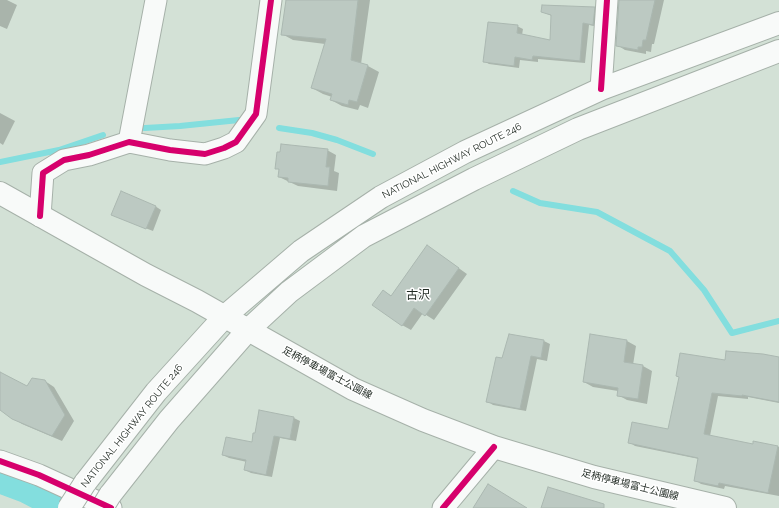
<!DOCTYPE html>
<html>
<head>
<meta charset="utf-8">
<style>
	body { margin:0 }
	canvas { display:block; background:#d3e1d6 }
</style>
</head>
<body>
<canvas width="779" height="508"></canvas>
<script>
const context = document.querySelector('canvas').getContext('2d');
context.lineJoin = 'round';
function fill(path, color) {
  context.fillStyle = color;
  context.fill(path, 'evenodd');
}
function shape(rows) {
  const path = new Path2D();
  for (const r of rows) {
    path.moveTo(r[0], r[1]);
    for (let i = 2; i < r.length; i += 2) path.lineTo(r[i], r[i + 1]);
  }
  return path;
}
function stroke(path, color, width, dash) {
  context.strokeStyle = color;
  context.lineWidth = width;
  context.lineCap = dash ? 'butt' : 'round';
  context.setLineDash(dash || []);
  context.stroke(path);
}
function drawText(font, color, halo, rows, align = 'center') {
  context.font = font + ' Raleway,"Noto Sans JP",sans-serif';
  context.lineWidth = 3;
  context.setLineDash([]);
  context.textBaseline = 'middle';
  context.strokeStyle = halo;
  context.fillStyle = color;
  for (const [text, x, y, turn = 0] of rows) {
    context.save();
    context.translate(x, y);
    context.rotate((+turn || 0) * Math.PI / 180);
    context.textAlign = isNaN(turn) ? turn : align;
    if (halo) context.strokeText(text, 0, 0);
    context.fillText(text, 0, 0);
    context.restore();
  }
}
fill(shape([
	[0,0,7,0,17,5,7,29,0,26],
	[287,0,370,0,361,64,368,66,379,72,368,108,360,105,358,110,342,106,331,100,332,97,323,94,312,88,325,44,293,40,282,34],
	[619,0,664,0,654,44,652,44,651,52,646,51,646,54,625,50,617,45],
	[594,8,600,11,599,27,589,25,585,63,538,59,538,62,520,60,519,68,489,64,484,61,517,26,523,29,522,35,551,41,552,16,542,12],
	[0,113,15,121,3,145,0,143],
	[327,150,336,155,334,171,339,173,337,191,298,186,279,177,280,170,276,168,281,153],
	[155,206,161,210,153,231,119,218],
	[436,252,467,274,434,320,423,313,411,330,402,325,383,291,392,296],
	[591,335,627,341,636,346,633,365,643,366,652,371,647,404,627,400,618,395,618,391,593,387,584,382],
	[544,341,550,344,547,361,537,359,526,411,493,405,487,401,503,359],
	[779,358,779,403,748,397,748,399,718,396,710,436,753,445,754,442,779,447,779,496,725,486,724,489,701,484,695,480,699,459,635,446,629,442,668,430,726,361],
	[0,377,27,388,45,381,54,387,74,421,62,441,22,424,0,409],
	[260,411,294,418,300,421,296,441,280,438,272,477,251,473,245,470,247,462,229,458,223,455,252,443,256,434]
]), '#0003');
stroke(shape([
	[145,128,180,126,239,120],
	[279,128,312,133,337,140,373,154],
	[0,162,59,150,103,135],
	[513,191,540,203,597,212,670,251,704,290,732,333,779,321]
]), '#83dede', 6);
stroke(shape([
	[0,475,27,485,71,508]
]), '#83dede', 36);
const building = shape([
	[286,0,358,0,351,60,368,65,357,102,349,100,348,105,330,100,332,94,311,88,326,39,281,35,286,0],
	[619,0,655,0,646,40,643,40,642,47,638,47,638,50,616,46,619,0],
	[542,5,595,7,593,25,583,23,580,61,533,56,532,60,515,57,514,66,483,62,488,22,518,25,517,33,550,40,551,15,541,12,542,5],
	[281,144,328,149,326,167,330,167,328,186,288,182,288,178,278,177,279,169,275,169,277,152,280,152,281,144],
	[121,191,156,206,146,229,111,215,121,191],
	[427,245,459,268,425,316,414,308,402,326,372,305,383,290,391,296,427,245],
	[509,334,544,340,541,358,531,356,520,409,486,402,496,357,502,358,509,334],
	[590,334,627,340,624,362,643,365,638,399,617,396,618,388,583,382,590,334],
	[726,351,763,354,779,357,779,402,742,395,742,396,712,393,704,434,753,444,753,441,778,446,768,493,719,483,718,486,694,481,698,458,628,443,632,422,668,429,679,377,676,376,680,353,725,360,726,351],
	[0,372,27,386,32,378,45,380,65,415,52,436,12,419,0,410,0,372],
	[259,410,294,417,290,439,274,436,266,475,244,470,246,460,222,455,226,437,252,442,253,433,255,433,259,410],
	[488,484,527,508,473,508,488,484],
	[548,487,604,504,604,508,541,508,548,487]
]);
fill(building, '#bcc9c2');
stroke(building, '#abb8b1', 1);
const minor = shape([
	[601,89,607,0],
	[129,142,156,0],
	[40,216,43,173,64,160,89,155,129,142,170,150,205,154,224,148,236,142,256,114,271,0],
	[0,461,39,475,111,508],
	[443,508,494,447]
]);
const secondary = shape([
	[0,193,146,275,197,301,353,389,423,420,494,447,594,477,725,508]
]);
const trunk = shape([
	[85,483,156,392,225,316,301,251,381,197,465,152,601,89,779,23],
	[110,495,169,420,248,330,289,292,364,236,474,179,578,129,779,51]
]);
stroke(minor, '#a6b1a9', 23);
stroke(secondary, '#a6b1a9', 24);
stroke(trunk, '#a6b1a9', 24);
stroke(minor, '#f8faf9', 21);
stroke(secondary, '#f8faf9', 22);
stroke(trunk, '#f8faf9', 22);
const trunkBridge = shape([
	[69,508,85,483],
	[102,508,110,495]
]);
stroke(trunkBridge, '#a6b1a9', 24, []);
stroke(trunkBridge, '#f8faf9', 22);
stroke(shape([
	[601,89,607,0],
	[40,216,43,173,64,160,89,155,129,142,170,150,205,154,224,148,236,142,256,114,271,0],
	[0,461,39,475,111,508],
	[443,508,494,447]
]), '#d6006c', 6);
drawText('10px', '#1f2922', '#fff', [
	["NATIONAL HIGHWAY ROUTE 246",452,161,-27],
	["足柄停車場富士公園線",327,373,28],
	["NATIONAL HIGHWAY ROUTE 246",132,426,-51],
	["足柄停車場富士公園線",630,485,14]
]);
drawText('12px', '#1f2922', '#fff', [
	["古沢",418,295]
]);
</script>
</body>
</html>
